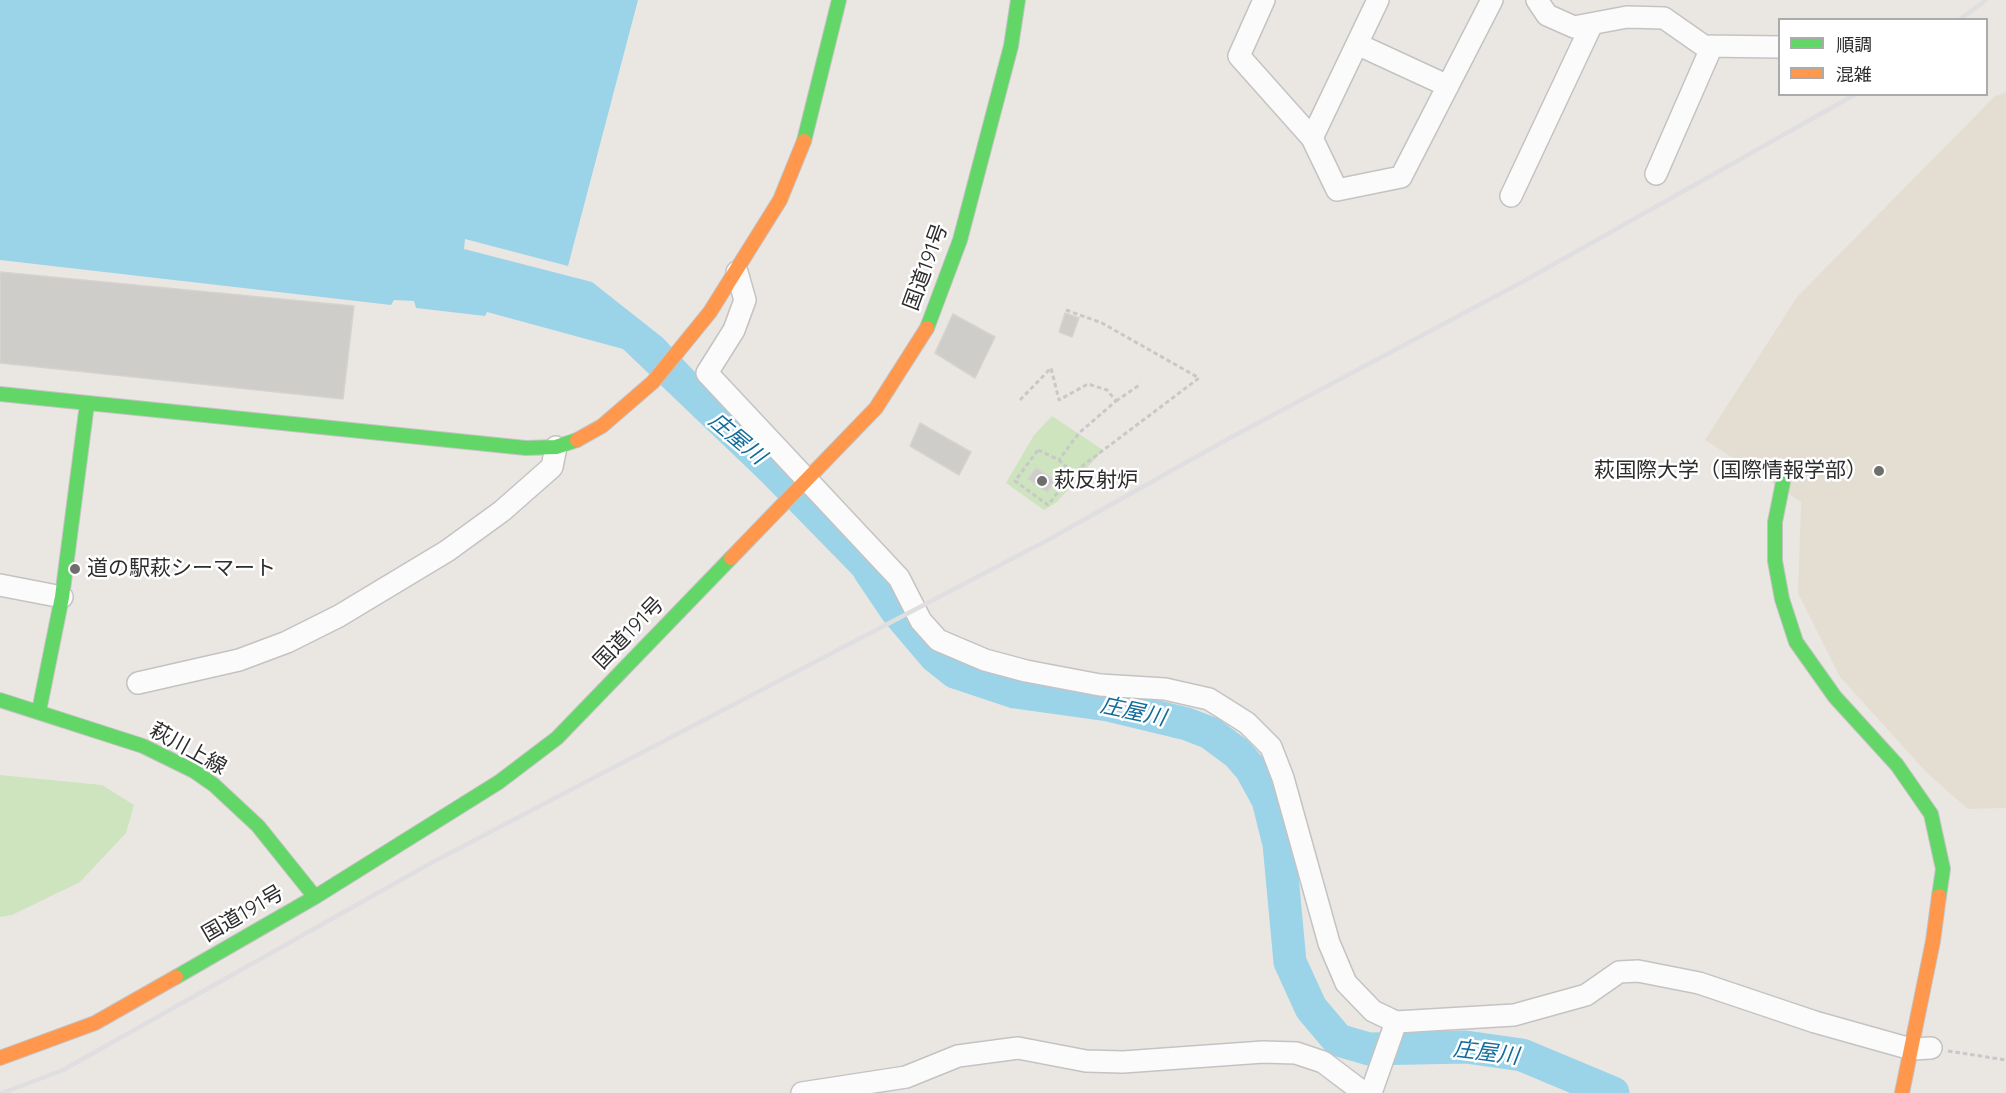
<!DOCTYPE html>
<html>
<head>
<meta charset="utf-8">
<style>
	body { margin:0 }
	#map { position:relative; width:2006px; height:1093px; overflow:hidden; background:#eae7e3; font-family:Quicksand,"Noto Sans JP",sans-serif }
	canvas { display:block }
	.legend { position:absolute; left:1778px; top:18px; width:210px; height:78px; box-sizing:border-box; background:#fff; border:2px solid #ababab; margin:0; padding:8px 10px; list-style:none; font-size:18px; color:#2d2d2d }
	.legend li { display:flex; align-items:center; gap:12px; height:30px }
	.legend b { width:30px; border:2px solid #ababab }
</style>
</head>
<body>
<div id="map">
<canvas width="2006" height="1093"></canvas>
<ul class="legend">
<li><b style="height:8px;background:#63d668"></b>順調</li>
<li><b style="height:8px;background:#ff974d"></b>混雑</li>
</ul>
</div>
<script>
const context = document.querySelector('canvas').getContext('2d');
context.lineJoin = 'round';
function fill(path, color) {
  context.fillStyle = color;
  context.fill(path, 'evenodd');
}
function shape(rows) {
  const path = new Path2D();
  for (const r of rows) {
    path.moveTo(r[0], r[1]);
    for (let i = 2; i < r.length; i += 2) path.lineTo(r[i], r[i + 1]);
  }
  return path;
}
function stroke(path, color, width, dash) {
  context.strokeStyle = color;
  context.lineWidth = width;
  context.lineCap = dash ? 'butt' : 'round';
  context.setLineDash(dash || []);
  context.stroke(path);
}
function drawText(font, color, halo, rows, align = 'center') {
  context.font = font + ' Quicksand,"Noto Sans JP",sans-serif';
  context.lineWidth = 5;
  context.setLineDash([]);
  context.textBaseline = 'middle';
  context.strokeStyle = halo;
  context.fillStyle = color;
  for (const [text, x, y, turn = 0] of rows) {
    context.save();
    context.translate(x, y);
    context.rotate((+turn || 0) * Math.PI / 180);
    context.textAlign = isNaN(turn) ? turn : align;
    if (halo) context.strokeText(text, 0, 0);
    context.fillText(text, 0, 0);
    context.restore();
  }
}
fill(shape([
	[2006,92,2006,808,1968,809,1928,774,1840,677,1798,593,1801,502,1705,440,1797,297,1995,96]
]), '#e4ded2');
fill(shape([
	[1052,416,1103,450,1057,502,1044,510,1006,483,1034,435],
	[0,775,102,785,134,805,126,833,80,882,12,915,0,917]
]), '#cde4be');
fill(shape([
	[0,0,638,0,568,266,465,239,464,249,592,282,663,338,835,522,900,604,890,613,762,482,623,349,487,312,485,316,416,308,414,301,394,300,391,305,0,260]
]), '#9bd4e8');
stroke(shape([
	[869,570,896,610,935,656,955,672,1015,692,1108,705,1187,724,1210,733,1237,753,1251,769,1268,800,1279,844,1290,962,1311,1008,1338,1040,1369,1049,1466,1047,1522,1055,1613,1093]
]), '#9bd4e8', 33);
const building = shape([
	[0,272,354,306,343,399,0,363,0,272],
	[1065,313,1079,318,1072,337,1059,332,1065,313],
	[953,314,995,337,975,378,935,353,953,314],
	[920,423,971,452,959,475,910,446,920,423],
	[1036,468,1055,480,1047,492,1028,479,1036,468]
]);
fill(building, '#cfcdca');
stroke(building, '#d5d3cf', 1.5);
const street = shape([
	[1264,0,1239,56,1312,138,1337,190,1401,177,1492,0],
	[1537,0,1547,15,1574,27,1627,17,1664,18,1704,46,1780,47],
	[1357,44,1448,86],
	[1312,138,1378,0],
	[1656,174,1712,46],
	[1511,196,1592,24],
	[737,272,745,300,734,330,707,373,899,578,921,621,938,640,985,660,1026,671,1100,685,1165,689,1209,699,1247,723,1271,747,1283,778,1329,943,1346,983,1373,1011,1396,1022,1514,1015,1586,995,1619,972,1638,971,1699,983,1815,1022,1911,1049,1931,1048],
	[0,585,62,597],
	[138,683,239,660,287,642,339,616,447,551,502,511,552,467,556,447],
	[802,1093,906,1077,958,1056,1018,1048,1086,1061,1123,1062,1263,1052,1296,1053,1323,1062,1364,1093],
	[1371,1093,1396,1022]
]);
const fast = shape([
	[804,141,839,0],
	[927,328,960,240,1011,46,1018,0],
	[0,394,526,448,556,447,577,440],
	[1783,482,1775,522,1775,561,1782,599,1796,642,1835,697,1897,765,1931,814,1943,869,1939,896],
	[0,700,143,746,194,771,214,785,258,826,315,897],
	[39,711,62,597,87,404],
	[176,977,315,897,499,782,557,738,731,558]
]);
const slow = shape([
	[577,440,602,426,653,382,710,312,780,200,804,141],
	[731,558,876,408,927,328],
	[0,1058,95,1023,176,977],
	[1902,1093,1933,941,1939,896]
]);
stroke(street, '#c4c3c3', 24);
stroke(fast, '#c4c3c3', 16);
stroke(slow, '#c4c3c3', 16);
stroke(shape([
	[1066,310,1102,323,1199,378,1073,473],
	[1020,400,1051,368,1059,400,1088,384,1107,390,1116,401,1079,433,1059,460],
	[1116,401,1141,384],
	[1038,450,1059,460,1073,473,1048,505,1015,481,1038,450],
	[1948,1051,2006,1060]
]), '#c8c8c8', 3, [4.5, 3]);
stroke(street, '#fcfbfb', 21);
stroke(fast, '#63d668', 14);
stroke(slow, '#ff974d', 14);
stroke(shape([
	[1959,20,1986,0],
	[2,1093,63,1070,431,863,1046,541,1228,439,1524,281,1856,94]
]), '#dfdee0', 4.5);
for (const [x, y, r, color] of [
	[1879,471,6,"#6f6e6d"],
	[1042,481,6,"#6f6e6d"],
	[75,569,6,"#6f6e6d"]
]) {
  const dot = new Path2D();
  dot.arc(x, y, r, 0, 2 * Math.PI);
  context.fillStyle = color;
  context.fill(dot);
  stroke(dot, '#fff', 2);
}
drawText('21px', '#2d2d2d', '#fff', [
	["国道191号",926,267,-70],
	["国道191号",629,633,-46],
	["萩川上線",188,749,29],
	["国道191号",243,914,-30]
]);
drawText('21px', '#2d2d2d', '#fff', [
	["萩国際大学（国際情報学部）",1867,471,"right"],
	["萩反射炉",1054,481],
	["道の駅萩シーマート",87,569]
], 'left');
drawText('italic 22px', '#146c99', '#fff', [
	["庄屋川",737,439,40],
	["庄屋川",1133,712,12],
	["庄屋川",1486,1053,7]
]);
</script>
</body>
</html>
